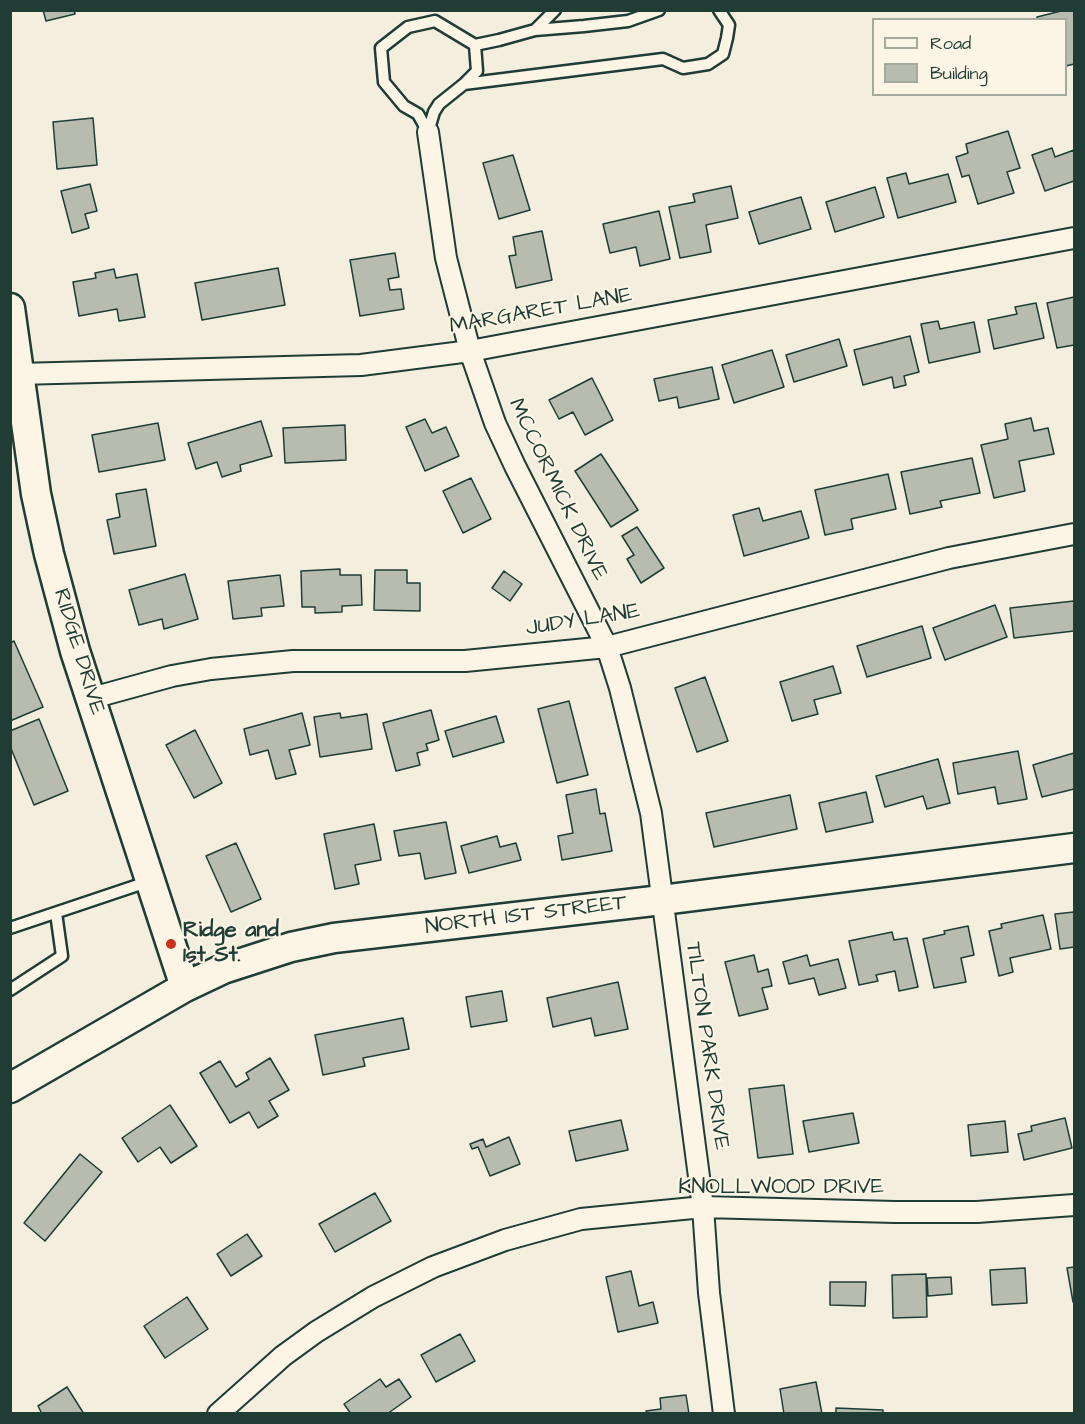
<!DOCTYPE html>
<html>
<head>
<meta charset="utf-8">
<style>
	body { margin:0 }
	#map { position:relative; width:1085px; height:1424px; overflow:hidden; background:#f3eede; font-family:"Architects Daughter",sans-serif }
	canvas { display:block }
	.frame { position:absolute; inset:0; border:12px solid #1f3d34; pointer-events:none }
	.legend { position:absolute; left:872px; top:18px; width:195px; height:78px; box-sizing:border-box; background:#fcf5e5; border:2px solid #a4ab9e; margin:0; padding:8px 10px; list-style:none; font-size:18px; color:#1f3d34 }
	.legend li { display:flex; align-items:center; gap:12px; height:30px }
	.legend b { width:30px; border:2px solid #a4ab9e }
</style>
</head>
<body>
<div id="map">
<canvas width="1085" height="1424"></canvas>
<div class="frame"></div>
<ul class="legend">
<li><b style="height:8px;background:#fcf5e5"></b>Road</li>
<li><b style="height:16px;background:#b8bcae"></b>Building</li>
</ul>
</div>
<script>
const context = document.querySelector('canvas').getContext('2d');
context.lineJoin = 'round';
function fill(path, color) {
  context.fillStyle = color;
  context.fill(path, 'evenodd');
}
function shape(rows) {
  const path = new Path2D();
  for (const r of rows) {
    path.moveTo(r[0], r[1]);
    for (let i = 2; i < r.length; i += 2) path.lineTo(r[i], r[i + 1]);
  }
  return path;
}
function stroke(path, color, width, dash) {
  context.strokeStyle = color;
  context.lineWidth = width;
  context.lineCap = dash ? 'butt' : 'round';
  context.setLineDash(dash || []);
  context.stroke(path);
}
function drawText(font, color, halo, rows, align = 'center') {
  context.font = font + ' "Architects Daughter",sans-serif';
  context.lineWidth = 4.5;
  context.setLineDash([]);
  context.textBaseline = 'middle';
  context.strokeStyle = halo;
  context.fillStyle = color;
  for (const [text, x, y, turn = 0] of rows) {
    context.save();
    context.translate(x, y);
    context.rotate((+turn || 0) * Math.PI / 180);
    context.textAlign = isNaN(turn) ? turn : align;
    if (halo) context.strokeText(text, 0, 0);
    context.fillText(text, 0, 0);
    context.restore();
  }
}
const building = shape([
	[43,10,74,10,75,14,46,21,43,10],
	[1065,10,1074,10,1074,64,1066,66,1066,20,1038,20,1037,17,1065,10],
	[93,118,97,165,57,169,53,122,93,118],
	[1008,131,1020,168,1007,172,1014,193,978,204,969,175,962,177,956,157,968,153,966,144,1008,131],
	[1052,148,1055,157,1074,150,1074,181,1045,191,1032,155,1052,148],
	[513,155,530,210,499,219,483,163,513,155],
	[906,173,909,184,948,174,956,202,898,218,887,178,906,173],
	[90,184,97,211,85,214,89,228,72,233,61,191,90,184],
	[731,186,738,218,706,225,711,252,680,258,669,207,695,202,693,194,731,186],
	[875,187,884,217,835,232,826,202,875,187],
	[801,197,811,229,759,244,749,212,801,197],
	[659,211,670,259,640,266,636,247,610,253,603,224,659,211],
	[542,231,552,280,516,288,509,256,516,255,513,237,542,231],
	[395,253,399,277,388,279,390,290,401,289,404,309,360,316,350,260,395,253],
	[278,268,285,305,202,320,195,283,278,268],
	[114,269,116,278,137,274,145,317,119,321,117,309,79,316,73,282,96,278,95,273,114,269],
	[1074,297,1074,345,1057,348,1047,303,1074,297],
	[1036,303,1044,338,994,349,988,320,1017,314,1015,307,1036,303],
	[938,321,940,329,974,322,980,352,929,363,921,324,938,321],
	[910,336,919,372,904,376,906,385,894,388,892,377,863,385,854,350,910,336],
	[839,339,847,366,794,382,786,355,839,339],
	[772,350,784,387,734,403,722,365,772,350],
	[712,367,719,399,679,408,677,397,659,401,654,379,712,367],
	[592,378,613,420,585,435,573,412,559,419,549,400,592,378],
	[1031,418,1034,431,1048,428,1054,454,1019,461,1025,491,994,498,981,445,1008,439,1005,424,1031,418],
	[425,419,432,433,446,427,459,456,425,471,406,427,425,419],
	[261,421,272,456,240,465,241,471,222,477,217,462,196,469,188,443,261,421],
	[158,423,165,460,99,472,92,435,158,423],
	[345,425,346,460,285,463,283,428,345,425],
	[601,454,638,510,611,527,575,471,601,454],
	[972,458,980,493,940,501,942,507,910,514,901,472,972,458],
	[888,474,896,509,851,519,853,529,825,535,815,490,888,474],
	[471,478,491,519,463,533,443,491,471,478],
	[146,489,156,546,114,554,107,520,120,517,116,494,146,489],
	[759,508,763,521,801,511,809,538,744,556,733,515,759,508],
	[637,527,664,568,641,583,627,559,634,555,622,536,637,527],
	[340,569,340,575,361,575,362,605,342,606,342,612,315,613,315,607,302,607,301,571,340,569],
	[375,570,407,570,407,583,420,583,420,611,374,610,375,570],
	[504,571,522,584,510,601,492,588,504,571],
	[185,574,198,619,164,629,162,619,139,625,129,590,185,574],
	[280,575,284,606,261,608,262,616,233,619,228,581,280,575],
	[1074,601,1074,631,1014,638,1010,608,1074,601],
	[995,605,1007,637,945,660,933,628,995,605],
	[922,626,931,658,867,677,857,646,922,626],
	[14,641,43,707,10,721,10,643,14,641],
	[833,666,841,693,814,700,818,714,792,721,780,682,833,666],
	[705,677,728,741,697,752,675,688,705,677],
	[569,701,588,775,557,783,538,709,569,701],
	[431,710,439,740,426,744,428,750,417,753,420,765,396,771,383,723,431,710],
	[302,713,310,745,289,750,296,774,276,779,268,750,250,755,244,729,302,713],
	[340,713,341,718,367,714,372,749,320,757,314,717,340,713],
	[496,716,504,742,453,757,445,731,496,716],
	[39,719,68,791,34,805,10,746,10,731,39,719],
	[195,730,222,783,194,798,166,745,195,730],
	[1018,751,1027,799,998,804,995,787,958,794,953,763,1018,751],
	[1074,753,1074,789,1042,797,1033,765,1074,753],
	[938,759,950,803,927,809,923,796,885,807,876,776,938,759],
	[596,789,600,814,605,813,612,851,562,860,558,836,573,833,566,795,596,789],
	[866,792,873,822,826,832,819,803,866,792],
	[790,795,797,829,714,847,706,813,790,795],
	[446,822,456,873,425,879,420,853,399,856,394,831,446,822],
	[374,824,381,860,355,865,359,884,335,889,324,834,374,824],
	[497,836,500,847,516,843,521,860,469,873,461,846,497,836],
	[236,843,261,899,231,912,206,856,236,843],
	[1074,912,1074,947,1060,949,1055,914,1074,912],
	[1043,915,1051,949,1010,958,1013,972,999,976,989,931,1002,928,1001,924,1043,915],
	[968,926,974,955,961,958,966,982,934,988,923,939,945,934,944,931,968,926],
	[892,932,894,940,907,938,918,987,899,991,895,971,876,975,878,981,859,985,849,941,892,932],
	[754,955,758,972,768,969,772,986,762,988,768,1009,739,1016,725,962,754,955],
	[807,955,810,966,838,959,846,988,819,995,814,978,789,984,783,962,807,955],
	[618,982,628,1029,595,1036,591,1018,553,1027,547,998,618,982],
	[502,991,507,1021,471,1027,466,997,502,991],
	[403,1018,409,1049,363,1058,365,1066,323,1075,315,1035,403,1018],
	[270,1058,289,1090,269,1101,278,1116,258,1128,249,1112,230,1123,200,1073,220,1061,236,1087,249,1079,246,1073,270,1058],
	[784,1085,793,1154,758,1158,749,1089,784,1085],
	[170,1105,197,1146,171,1163,160,1147,138,1162,122,1138,170,1105],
	[853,1113,859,1143,809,1152,803,1121,853,1113],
	[1065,1118,1072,1148,1024,1160,1018,1134,1032,1131,1031,1126,1065,1118],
	[621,1120,628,1150,576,1161,569,1131,621,1120],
	[1005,1121,1008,1152,971,1156,968,1125,1005,1121],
	[509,1137,520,1164,490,1176,478,1147,472,1149,470,1144,483,1139,486,1147,509,1137],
	[80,1154,102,1172,45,1241,24,1223,80,1154],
	[375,1193,391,1221,335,1252,319,1224,375,1193],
	[247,1234,262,1256,231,1276,217,1254,247,1234],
	[1074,1267,1074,1301,1073,1302,1067,1268,1074,1267],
	[1025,1268,1027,1303,992,1305,990,1270,1025,1268],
	[631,1271,639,1306,653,1302,658,1323,618,1332,606,1277,631,1271],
	[926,1274,927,1317,893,1318,892,1275,926,1274],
	[951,1277,952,1294,928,1296,927,1278,951,1277],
	[830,1282,866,1282,865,1306,830,1305,830,1282],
	[187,1297,208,1329,165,1358,144,1326,187,1297],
	[460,1334,475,1361,436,1382,421,1355,460,1334],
	[380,1379,386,1387,399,1379,411,1397,387,1414,351,1414,344,1404,380,1379],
	[816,1382,822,1414,784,1414,780,1389,816,1382],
	[67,1387,84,1414,42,1414,38,1406,67,1387],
	[686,1395,689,1414,647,1414,646,1411,661,1409,660,1398,686,1395],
	[836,1408,883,1410,883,1414,836,1414,836,1408]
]);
fill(building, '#b8bcae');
stroke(building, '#1f3d34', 1.5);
const lane = shape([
	[535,30,584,26,628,21,659,10],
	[464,84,663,59,683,68,708,64,723,54,727,38,729,25,719,10],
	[428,132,418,114,404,106,384,82,381,48,408,27,435,21,475,45,499,40,535,30,555,10],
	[428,132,434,112,439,104,464,84,477,71,475,45],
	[10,928,150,881],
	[10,990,62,956,56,913]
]);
const street = shape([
	[428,132,446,258,470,351,495,423,515,466,607,647,620,688,651,813,703,1207,709,1293,724,1414],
	[10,376,18,374,361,365,470,351,1074,238],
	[92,698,172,676,211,669,293,661,465,661,607,647,949,558,1074,534],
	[218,1414,283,1356,316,1332,373,1297,433,1267,505,1240,581,1219,703,1207,895,1212,977,1212,1074,1205]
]);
const secondary = shape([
	[10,308,36,494,49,554,75,651,185,987],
	[10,1088,185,987,223,969,291,947,334,938,662,900,1074,848]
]);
stroke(lane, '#1f3d34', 15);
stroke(street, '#1f3d34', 24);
stroke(secondary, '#1f3d34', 33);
stroke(lane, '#fcf5e5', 10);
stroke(street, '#fcf5e5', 20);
stroke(secondary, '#fcf5e5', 28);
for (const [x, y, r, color] of [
	[171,944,6,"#c8321e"]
]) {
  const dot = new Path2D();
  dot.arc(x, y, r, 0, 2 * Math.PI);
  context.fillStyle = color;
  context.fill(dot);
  stroke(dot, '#fcf5e5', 2);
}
drawText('22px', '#1f3d34', '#fcf5e5', [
	["MARGARET LANE",541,312,-10],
	["MCCORMICK DRIVE",557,490,64],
	["JUDY LANE",583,621,-9],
	["RIDGE DRIVE",78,652,73],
	["NORTH 1ST STREET",526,916,-7],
	["TILTON PARK DRIVE",706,1046,82],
	["KNOLLWOOD DRIVE",781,1188]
]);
drawText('bold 22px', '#1f3d34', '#fcf5e5', [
	["Ridge and",183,931],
	["1st St.",183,956]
], 'left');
</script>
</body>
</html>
